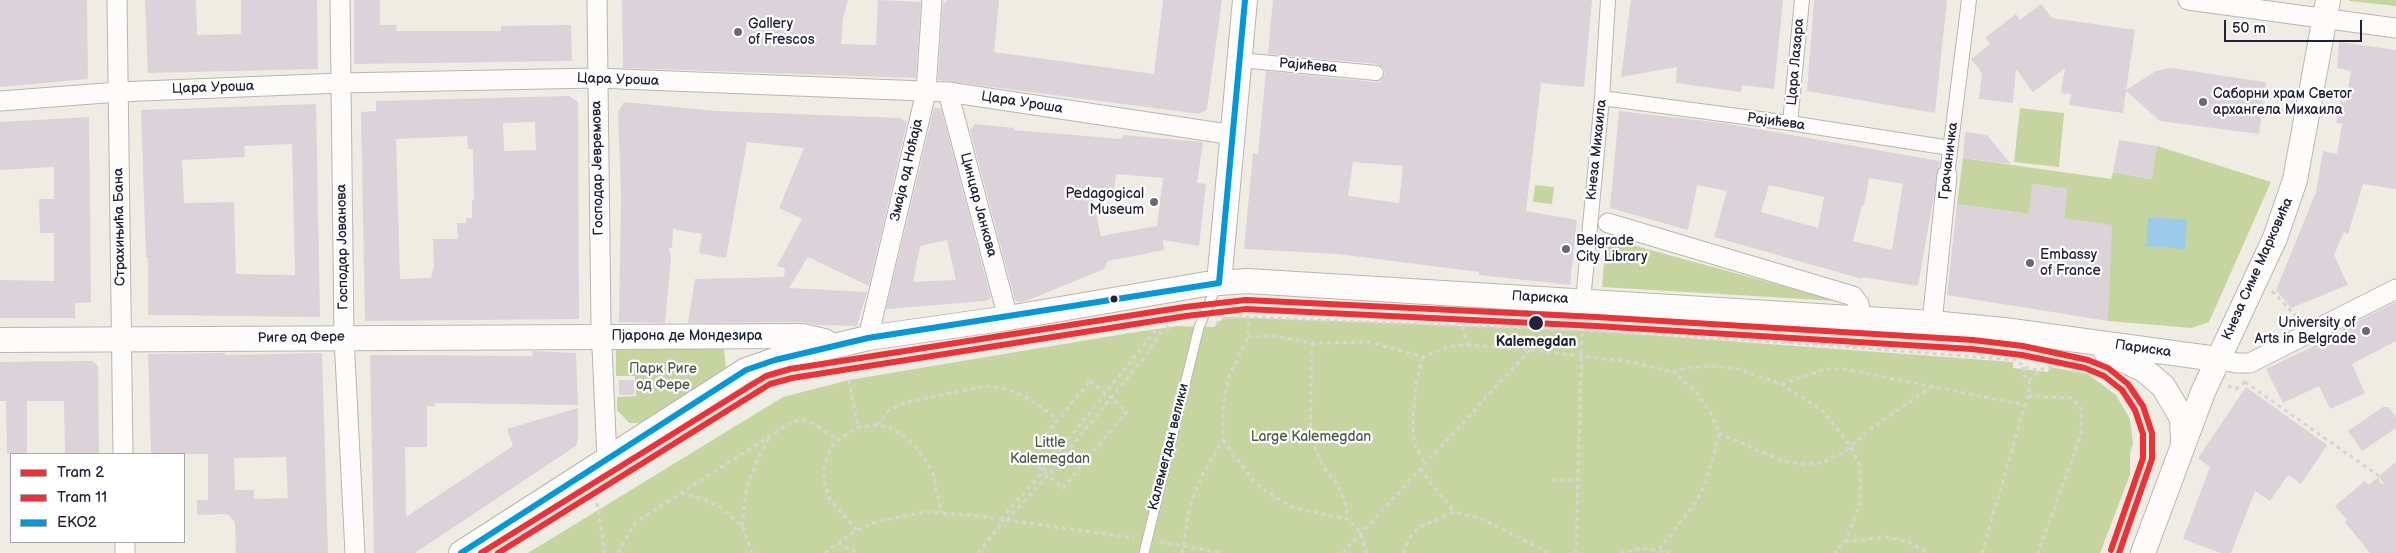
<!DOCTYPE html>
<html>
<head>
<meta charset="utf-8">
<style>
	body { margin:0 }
	#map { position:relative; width:2396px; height:553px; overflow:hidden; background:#efece3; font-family:"Balsamiq Sans",sans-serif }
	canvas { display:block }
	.legend { position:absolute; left:10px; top:453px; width:175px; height:90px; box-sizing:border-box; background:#fff; border:1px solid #a7a7b1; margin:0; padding:6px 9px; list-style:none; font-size:15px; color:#22223b }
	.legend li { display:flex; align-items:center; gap:10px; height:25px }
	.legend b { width:25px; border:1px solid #a7a7b1 }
	.scale { position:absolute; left:2224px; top:20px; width:138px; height:22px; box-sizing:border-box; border:2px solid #22223b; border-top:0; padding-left:6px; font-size:15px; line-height:18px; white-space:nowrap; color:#22223b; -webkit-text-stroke:4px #fff; paint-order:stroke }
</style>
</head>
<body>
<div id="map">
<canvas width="2396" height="553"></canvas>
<ul class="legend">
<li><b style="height:6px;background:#ed3237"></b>Tram 2</li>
<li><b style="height:6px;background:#ed3237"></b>Tram 11</li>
<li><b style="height:6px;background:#0098da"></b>EKO2</li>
</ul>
<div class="scale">50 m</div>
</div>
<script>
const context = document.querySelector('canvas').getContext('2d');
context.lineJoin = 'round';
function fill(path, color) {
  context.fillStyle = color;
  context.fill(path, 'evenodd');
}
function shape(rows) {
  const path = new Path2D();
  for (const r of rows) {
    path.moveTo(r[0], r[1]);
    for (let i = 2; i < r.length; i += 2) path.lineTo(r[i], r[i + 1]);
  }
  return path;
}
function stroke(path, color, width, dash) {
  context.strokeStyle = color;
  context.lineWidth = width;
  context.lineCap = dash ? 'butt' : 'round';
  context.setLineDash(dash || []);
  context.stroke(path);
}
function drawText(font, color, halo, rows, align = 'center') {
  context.font = font + ' "Balsamiq Sans",sans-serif';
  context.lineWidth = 4.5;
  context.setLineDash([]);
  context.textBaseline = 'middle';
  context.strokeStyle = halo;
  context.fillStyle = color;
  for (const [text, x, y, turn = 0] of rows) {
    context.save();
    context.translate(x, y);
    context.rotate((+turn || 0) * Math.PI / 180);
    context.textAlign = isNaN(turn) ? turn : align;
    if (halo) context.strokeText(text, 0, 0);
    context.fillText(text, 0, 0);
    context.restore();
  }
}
fill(shape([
	[2349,0,2396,0,2396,6,2349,1],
	[2020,108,2064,113,2059,167,2014,162],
	[2157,146,2271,182,2209,322,2192,328,2108,321,2064,218,2067,189,2033,184,2029,214,1957,204,1963,158,2111,179,2113,172,2151,179],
	[1535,185,1554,187,1552,204,1533,202],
	[1606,238,1838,301,1602,287],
	[1228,317,1594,331,2013,362,2013,368,2048,372,2050,367,2088,374,2116,395,2130,419,2133,444,2130,453,2130,475,2100,553,528,553,783,397,849,380,1130,333,1178,326,1214,327,1223,318],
	[724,348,726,370,642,423,629,423,617,410,617,397,636,396,635,376,616,376,616,350]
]), '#c6d5a0');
fill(shape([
	[2148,217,2187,220,2185,249,2146,246]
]), '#9bcaeb');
fill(shape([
	[0,0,87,0,88,79,0,87],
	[145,0,196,0,197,35,241,34,241,0,317,0,318,69,148,73],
	[354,0,380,0,380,25,397,25,396,31,501,31,501,26,571,25,572,61,354,64],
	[622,0,848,0,843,18,841,44,876,45,878,0,921,2,916,78,623,68],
	[946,0,999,0,994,52,1154,74,1163,0,1222,0,1207,109,1200,114,938,80,943,3,946,3],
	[1273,0,1592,0,1584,87,1541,83,1526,211,1577,220,1570,285,1479,275,1479,272,1338,254,1244,249,1253,153,1258,154,1266,71,1375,82,1380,81,1385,74,1384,69,1377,64,1268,54],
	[1353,162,1403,166,1399,203,1348,196],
	[1631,0,1783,0,1774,89,1742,85,1741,92,1676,83,1677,67,1621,77],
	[1814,0,1947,0,1935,113,1807,91],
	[2041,4,2052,18,2135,30,2126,90,2156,71,2171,68,2265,82,2266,83,2259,134,2160,121,2126,91,2123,113,2069,105,2071,94,2061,93,2065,68,2033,92,2016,69,2013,103,1979,99,1982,73,1971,59,1990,44,1985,38,2016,14,2020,20],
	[2339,42,2396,50,2396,189,2363,184,2348,234,2344,232,2334,255,2348,285,2291,308,2276,290,2316,192,2323,151,2337,154,2342,124,2336,123,2340,101,2346,102,2351,71,2337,68],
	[569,96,578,102,579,319,365,321,361,112,376,111,376,101],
	[535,122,536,150,504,151,503,123],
	[467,136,468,149,473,149,474,200,472,200,472,218,466,218,466,223,457,223,458,239,433,239,434,266,431,278,400,279,396,139],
	[624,102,717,111,900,118,907,122,869,286,808,257,789,288,867,292,857,326,817,325,802,322,688,323,695,279,784,277,785,268,777,266,802,219,779,208,804,148,747,142,726,258,699,253,702,234,673,229,672,248,669,248,671,258,665,323,619,322,621,194,618,112],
	[316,104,320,317,148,315,148,257,146,257,141,110],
	[292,144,295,275,236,274,234,202,184,203,182,160,245,157,244,146],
	[934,108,941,108,991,298,986,301,886,309],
	[947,240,956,280,913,282,920,246],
	[1619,111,1723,123,1940,161,1918,286,1862,277,1862,279,1714,237,1727,191,1697,185,1688,230,1610,208],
	[1869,178,1903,184,1892,250,1853,241,1862,205,1864,206],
	[1769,185,1824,197,1818,228,1761,212],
	[89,117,91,302,75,303,75,318,0,318,0,280,54,281,54,233,40,233,39,199,54,199,54,167,0,170,0,122],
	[975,124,1014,128,1014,130,1122,139,1123,135,1203,142,1197,183,1206,184,1199,246,1163,240,1164,250,1108,261,1104,269,1026,301,1018,302,1015,300,970,130],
	[1116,174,1163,178,1157,226,1101,236,1090,188,1114,190],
	[1965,132,1987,135,2011,164,1963,158],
	[2119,140,2157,146,2152,179,2113,172],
	[2032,184,2067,189,2064,218,2112,225,2108,321,1947,295,1957,204,2029,214],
	[2396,302,2396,341,2352,364,2365,393,2330,409,2319,386,2283,403,2266,369,2343,332,2342,329],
	[533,351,576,353,578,405,435,403,435,406,427,406,427,447,405,447,406,517,513,446,507,429,578,408,578,439,576,446,415,553,374,553,370,355,532,356],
	[225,353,225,355,322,353,328,553,236,553,235,522,227,514,197,515,197,500,208,500,208,454,151,454,148,354],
	[286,457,288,498,254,499,254,490,235,490,234,458],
	[92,361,98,366,99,454,65,454,64,401,27,401,27,454,7,454,6,401,0,401,0,362],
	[619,380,634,380,634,395,619,395],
	[2246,387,2327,445,2301,484,2288,475,2270,501,2255,491,2231,553,2221,553,2183,539,2210,467,2198,458],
	[2383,407,2389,407,2396,417,2396,428,2362,451,2348,431],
	[2396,462,2396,553,2370,553,2345,522,2347,520,2335,506,2365,481,2368,485,2376,479,2385,486,2379,476]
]), '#dcd3da');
const service = shape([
	[1144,553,1199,327,1217,285]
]);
const pedestrian = shape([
	[1240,60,1376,73],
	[1602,98,1790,123,1950,148],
	[1790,123,1802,0],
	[1947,175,1969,0],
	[1583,301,1602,98,1608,0]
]);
const minor = shape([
	[117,0,123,454],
	[340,0,344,337,355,553],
	[597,0,601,326,607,459],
	[2188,0,2396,28],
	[948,92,1008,318],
	[0,101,118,92,341,83,596,78,948,92,1234,135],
	[1608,223,1853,296,1859,304,1862,319],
	[1932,323,1947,175],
	[868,338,926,92,932,0],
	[2217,359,2236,363,2250,363,2396,289],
	[125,542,125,553]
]);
const tertiary = shape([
	[1219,283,1245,0],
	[0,340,802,336,824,341,833,346],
	[2106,352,2144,370,2163,386,2182,418,2183,440],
	[461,553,746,370,775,360,868,338,1008,318,1206,284,1247,281,1932,323,2004,330,2217,359],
	[2143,553,2203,392,2275,238,2295,180,2328,0]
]);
stroke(service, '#b8b6b3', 11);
stroke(pedestrian, '#b8b6b3', 16);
stroke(minor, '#b8b6b3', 21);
stroke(tertiary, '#b8b6b3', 26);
stroke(shape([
	[2263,108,2289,110],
	[2272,291,2299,319],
	[1216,324,1223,318,1241,317,1594,331,1811,344,2018,360,2023,367,2038,370,2078,361],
	[1462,327,1468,345],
	[1168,330,1169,310],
	[1248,337,1273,336,1312,343,1370,342,1423,357,1450,346,1468,345,1531,350,1633,362,1673,372,1691,367,1713,366,1738,369,1781,384,1826,369,1844,369,2025,405],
	[1312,343,1310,437,1323,466,1338,486,1345,502,1348,519],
	[1423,357,1416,383,1413,419,1414,443,1425,463],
	[2023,367,2023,374,2029,380],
	[849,380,858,427],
	[2029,380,2035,377,2038,370],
	[1090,381,1127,411,1063,488,1027,457,1090,381],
	[2245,382,2396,488],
	[1781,384,1823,411,1851,447,1859,464,1861,483,1860,503,1846,540,1835,553],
	[2228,386,2236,389,2246,381],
	[2028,396,2072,398,2082,410,2081,435,2038,553],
	[877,425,889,410,907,402,986,386,1007,389,1029,399,1058,419],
	[1719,433,1783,461,1803,464,1821,463,1843,453,1873,427,1930,388],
	[1223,440,1255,483,1273,496,1294,508,1348,519,1361,533,1366,553],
	[1420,469,1454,512],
	[1552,480,1577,480],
	[2370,487,2381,477],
	[681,493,703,499,721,508,742,526,752,553],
	[597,503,605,553],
	[1001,519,1043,471,1155,331],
	[1007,520,1048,475,1145,357,1162,330],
	[742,526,746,492,756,463,769,438],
	[857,530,830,500,824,481,824,465,832,446,838,440,858,427,877,425,890,428,901,434,918,449,933,473,941,512],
	[1160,542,1223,553],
	[1845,542,1886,537,1909,542,1928,553],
	[838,543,858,553],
	[1659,549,1688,513,1699,496,1707,480,1719,433,1710,412,1697,393,1673,372],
	[618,553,635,523,642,518,792,422,803,420,813,423,838,440],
	[825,553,857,530,879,521,924,512,971,515,1134,538],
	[978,553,1004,520],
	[1182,553,1190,506,1202,475,1223,440,1223,408,1228,379,1248,337,1249,318],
	[1343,553,1530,350],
	[1403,553,1410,537,1420,527,1454,512,1482,519,1549,553],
	[1576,553,1582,331],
	[1620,553,1642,548,1674,553],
	[1982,553,2029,391,2029,380]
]), '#d6d4d4', 3, [4, 4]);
stroke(service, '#fdfcfb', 9);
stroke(pedestrian, '#fdfcfb', 14);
stroke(minor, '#fdfcfb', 19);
stroke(tertiary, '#fdfcfb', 24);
stroke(shape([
	[1219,283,1245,0],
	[461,553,746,370,775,360,868,338,1219,283]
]), '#0098da', 6);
stroke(shape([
	[481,553,766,376,790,369,1185,307,1246,300,1596,317,1973,340,2023,346,2088,360,2108,368,2128,384,2143,406,2152,433,2152,459,2119,553]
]), '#ed3237', 6);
stroke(shape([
	[498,553,770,384,792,378,1186,316,1246,309,1596,326,1972,349,2022,355,2085,368,2104,376,2122,390,2135,410,2143,434,2143,458,2111,550]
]), '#ed3237', 6);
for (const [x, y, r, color] of [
	[738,32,5,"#6a6976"],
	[2203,102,5,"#6a6976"],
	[1154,202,5,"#6a6976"],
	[1566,249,5,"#6a6976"],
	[2030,263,5,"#6a6976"],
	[1114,299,4.5,"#22223b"],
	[1536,323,8,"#22223b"],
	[2366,331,5,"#6a6976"]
]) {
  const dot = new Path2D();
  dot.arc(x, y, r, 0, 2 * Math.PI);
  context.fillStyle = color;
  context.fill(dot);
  stroke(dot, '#fff', 2);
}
drawText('14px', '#22223b', '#fff', [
	["Gallery",748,24],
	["of Frescos",748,40],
	["Саборни храм Светог",2213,94],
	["архангела Михаила",2213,110],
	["Pedagogical",1144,194,"right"],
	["Museum",1144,210,"right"],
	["Belgrade",1576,241],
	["City Library",1576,257],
	["Embassy",2040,255],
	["of France",2040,271],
	["University of",2356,323,"right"],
	["Arts in Belgrade",2356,339,"right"]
], 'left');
drawText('14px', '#22223b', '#fff', [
	["Цара Лазара",1796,62,-85],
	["Рајићева",1308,66,5],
	["Цара Уроша",618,80,2],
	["Цара Уроша",213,88,-2],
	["Цара Уроша",1022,103,9],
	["Рајићева",1776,122,8],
	["Кнеза Михаила",1597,150,-84],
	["Грачаничка",1949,161,-83],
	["Господар Јевремова",598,168,-91],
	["Змаја од Ноћаја",907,170,-77],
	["Цинцар Јанкова",978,205,75],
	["Страхињића Бана",120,227,-91],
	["Господар Јованова",343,247,-91],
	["Кнеза Симе Марковића",2258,269,-66],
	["Париска",1540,298,3],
	["Пјарона де Мондезира",687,336],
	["Риге од Фере",301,338,-1],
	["Париска",2143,349,8],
	["Калемегдан велики",1169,447,-76]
]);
drawText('bold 14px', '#22223b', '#fff', [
	["Kalemegdan",1536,342]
]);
drawText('14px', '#505a4b', '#fff', [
	["Парк Риге",663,369],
	["од Фере",663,385],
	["Large Kalemegdan",1311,437],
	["Little",1050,443],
	["Kalemegdan",1050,459]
]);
</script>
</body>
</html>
